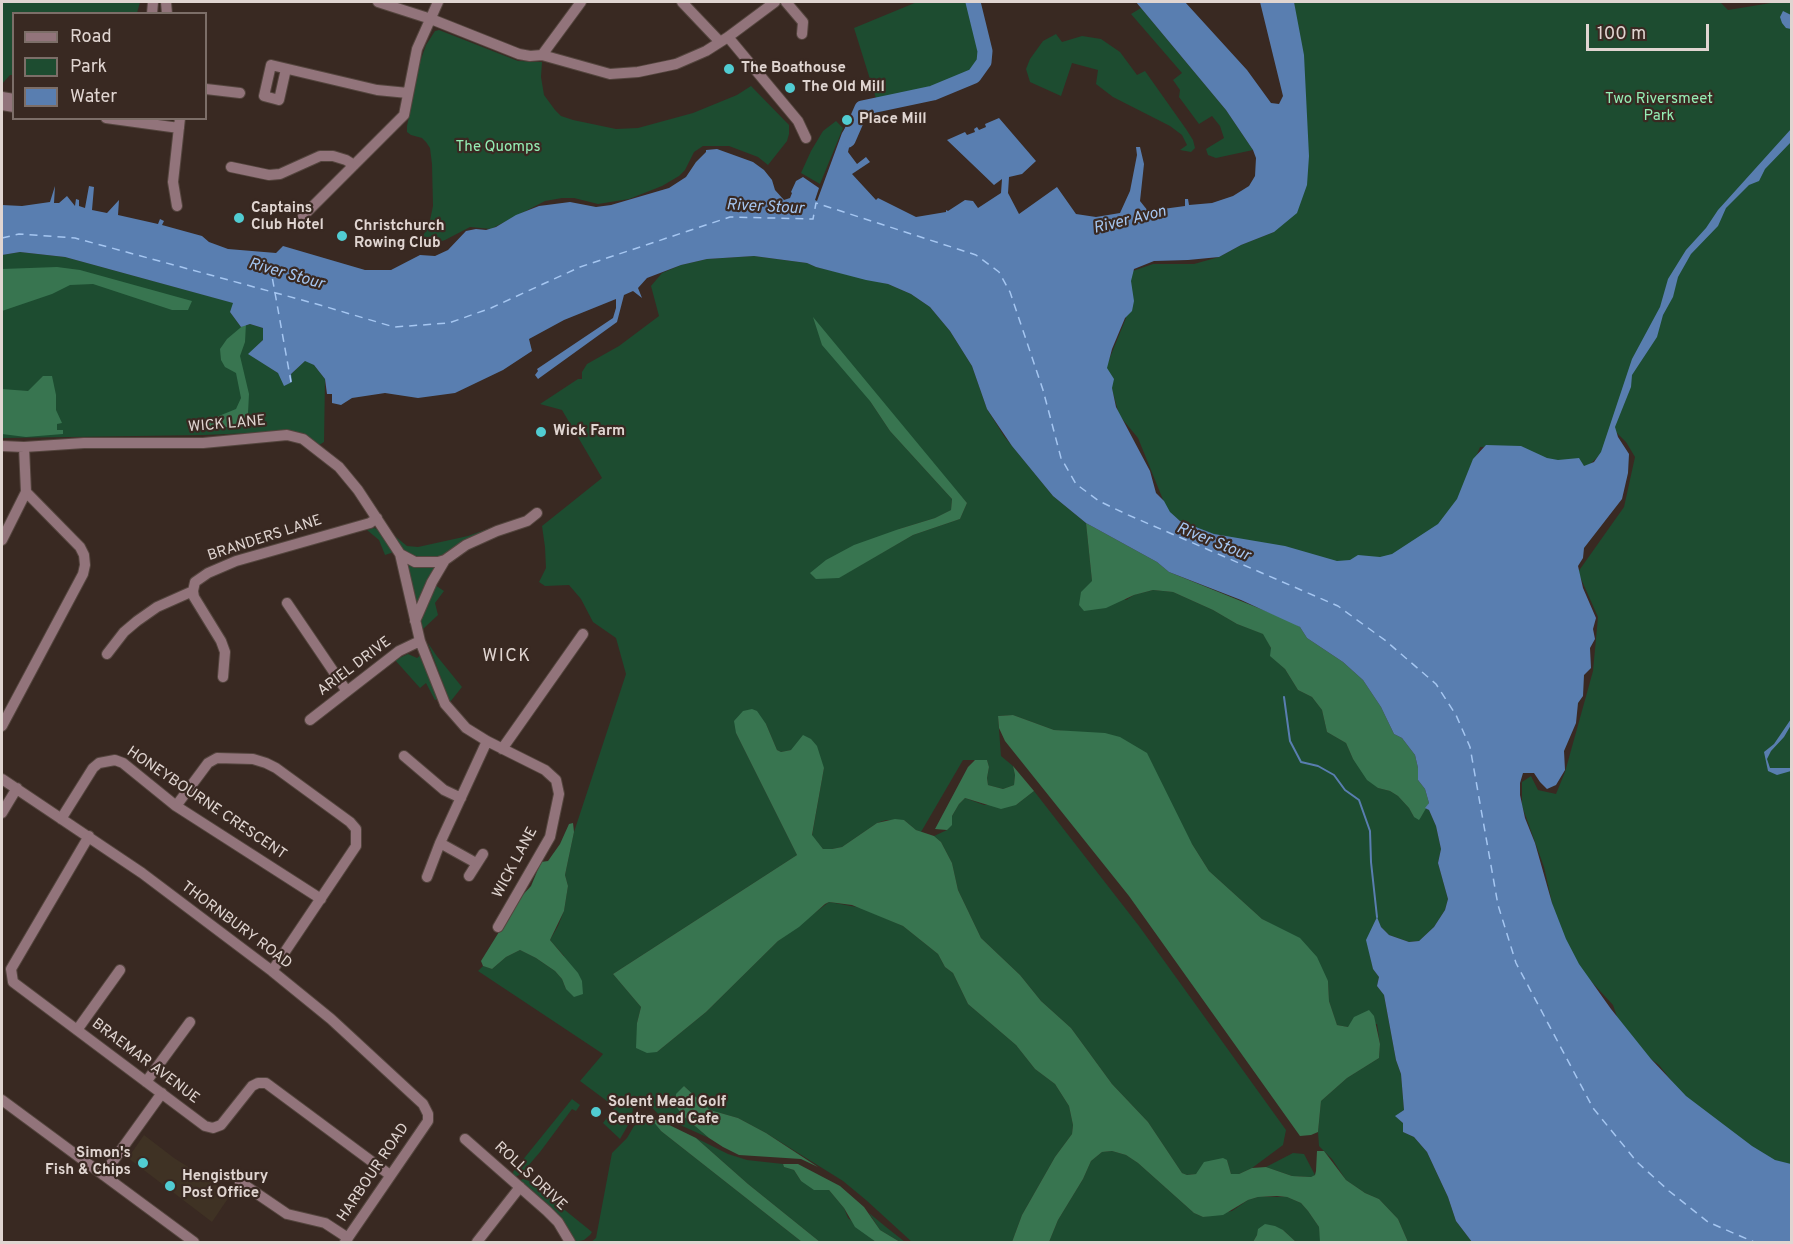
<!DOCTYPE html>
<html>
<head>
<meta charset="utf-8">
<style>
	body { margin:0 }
	#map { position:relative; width:1793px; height:1244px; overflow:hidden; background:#392922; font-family:Overpass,sans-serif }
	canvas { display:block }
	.frame { position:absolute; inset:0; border:3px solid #e0d5d1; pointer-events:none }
	.legend { position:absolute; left:12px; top:12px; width:195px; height:108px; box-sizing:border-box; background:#392922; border:2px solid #7c6e68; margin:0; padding:8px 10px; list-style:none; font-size:18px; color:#e0d5d1 }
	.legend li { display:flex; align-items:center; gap:12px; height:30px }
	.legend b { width:30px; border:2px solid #7c6e68 }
	.scale { position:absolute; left:1586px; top:24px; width:123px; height:27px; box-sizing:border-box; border:3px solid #e0d5d1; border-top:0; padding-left:8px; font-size:18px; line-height:21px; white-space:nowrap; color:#e0d5d1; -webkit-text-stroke:4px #392922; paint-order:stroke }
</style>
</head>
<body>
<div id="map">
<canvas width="1793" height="1244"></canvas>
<div class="frame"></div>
<ul class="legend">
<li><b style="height:8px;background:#92747b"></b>Road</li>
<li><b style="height:16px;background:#1d4c30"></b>Park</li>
<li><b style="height:16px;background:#597eb0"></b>Water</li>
</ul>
<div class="scale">100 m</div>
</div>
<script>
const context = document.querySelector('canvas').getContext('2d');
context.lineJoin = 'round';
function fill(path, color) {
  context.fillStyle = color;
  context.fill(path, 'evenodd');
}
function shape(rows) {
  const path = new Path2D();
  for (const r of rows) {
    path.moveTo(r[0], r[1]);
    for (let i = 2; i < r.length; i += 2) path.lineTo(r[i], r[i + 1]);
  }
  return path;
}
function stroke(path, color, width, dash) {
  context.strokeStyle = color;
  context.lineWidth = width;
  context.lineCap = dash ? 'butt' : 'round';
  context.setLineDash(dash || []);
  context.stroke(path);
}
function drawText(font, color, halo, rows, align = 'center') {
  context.font = font + ' Overpass,sans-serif';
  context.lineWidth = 4.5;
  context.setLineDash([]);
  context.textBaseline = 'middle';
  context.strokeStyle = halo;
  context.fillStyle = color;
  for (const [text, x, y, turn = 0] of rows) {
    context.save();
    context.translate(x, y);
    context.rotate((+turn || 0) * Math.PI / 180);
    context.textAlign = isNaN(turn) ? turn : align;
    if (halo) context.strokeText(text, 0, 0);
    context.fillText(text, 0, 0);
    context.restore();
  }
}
fill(shape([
	[144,1135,174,1158,231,1194,212,1222,128,1158]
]), '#3f3224');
fill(shape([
	[2,2,140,2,137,13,14,14,13,75,10,75,2,84],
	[917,2,967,2,979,46,976,68,939,86,879,108,854,28],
	[1294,2,1720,2,1728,10,1777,2,1791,2,1791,1174,1689,1103,1659,1065,1625,1040,1613,1005,1577,966,1556,921,1544,867,1522,806,1522,782,1531,776,1538,790,1556,794,1565,772,1593,671,1598,617,1578,572,1624,507,1635,457,1626,442,1614,430,1603,452,1586,468,1554,463,1518,446,1480,447,1460,498,1437,527,1401,556,1348,564,1243,542,1190,528,1168,512,1138,438,1119,415,1106,367,1126,318,1124,274,1153,264,1194,264,1219,257,1241,245,1274,232,1295,14],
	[1141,8,1226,110,1253,150,1216,158,1208,155,1206,149,1224,138,1220,126,1212,116,1199,124,1179,97,1180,90,1173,80,1182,73,1131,14],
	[439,30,518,61,542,62,541,77,544,95,555,110,561,116,573,120,616,129,638,128,693,113,737,95,751,86,789,125,789,134,787,141,768,165,758,157,729,146,703,146,694,152,685,170,679,176,662,186,629,199,598,204,574,198,562,198,545,201,491,229,470,227,445,240,433,244,419,243,429,225,433,206,432,164,430,148,426,142,422,138,411,135,407,132,407,126,420,62,426,45,435,31],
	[1056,34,1062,42,1082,36,1101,39,1120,52,1137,75,1145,71,1186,129,1193,140,1195,148,1191,152,1180,150,1187,145,1182,135,1170,126,1113,97,1096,84,1098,70,1072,63,1061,96,1030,82,1026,69,1030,59,1043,41],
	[836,121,843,128,820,184,801,173,811,151,823,131],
	[20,252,65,257,234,303,230,312,241,327,250,324,263,328,263,340,249,354,278,373,291,374,306,360,314,365,325,379,324,442,319,445,295,431,204,435,2,438,2,255],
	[754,256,807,263,816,267,888,284,911,294,930,307,950,331,972,366,987,409,1004,436,1053,496,1086,523,1092,581,1126,600,1134,595,1153,590,1173,592,1213,610,1237,624,1264,634,1271,648,1271,656,1285,669,1298,690,1312,697,1322,710,1327,732,1346,743,1353,759,1378,788,1390,791,1398,796,1409,808,1414,817,1421,817,1425,808,1429,810,1436,826,1441,849,1438,863,1448,899,1445,910,1434,927,1419,941,1409,942,1389,935,1381,927,1369,950,1373,969,1379,977,1377,986,1384,995,1396,1060,1401,1074,1404,1110,1396,1116,1403,1123,1403,1132,1414,1137,1427,1152,1448,1197,1456,1221,1472,1242,1408,1242,1398,1219,1379,1199,1365,1193,1346,1180,1332,1159,1319,1146,1318,1132,1321,1101,1347,1078,1379,1058,1380,1044,1377,1024,1348,1027,1337,1025,1329,1001,1328,981,1276,927,1262,919,1209,871,1192,844,1074,732,1054,730,1013,715,998,716,1001,756,1013,766,1015,775,1014,785,1003,789,988,785,987,778,989,767,987,760,963,760,921,832,916,830,904,820,886,820,877,823,842,847,832,849,823,849,812,836,824,768,791,750,781,752,777,750,766,724,736,733,797,855,613,974,641,1007,637,1023,657,1052,706,1012,778,941,829,902,862,908,903,926,938,954,945,967,953,973,968,1004,1016,1045,1035,1069,1055,1084,1069,1106,1073,1125,1072,1134,1055,1157,1022,1215,1012,1242,912,1242,866,1200,843,1181,766,1133,738,1118,710,1110,684,1086,681,1114,709,1138,660,1116,641,1096,635,1098,631,1120,620,1139,603,1123,615,1107,580,1081,603,1054,478,971,483,966,492,969,506,957,520,950,536,958,555,971,562,979,566,989,564,956,550,940,558,926,564,911,568,886,565,875,574,832,626,674,616,638,593,622,581,599,569,585,545,586,539,582,546,568,545,547,542,526,602,478,562,410,540,404,578,379,582,379,582,372,587,364,619,346,659,316,651,286,662,273,681,265,707,259],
	[870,401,967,503,960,519,913,535,838,578,899,529,935,518,951,510,952,499,890,431],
	[504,523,441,558,422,560,407,554,397,543,396,537,407,546,418,547,468,536],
	[374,528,380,530,394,552,385,555,379,540,367,530],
	[406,561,437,565,419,602,416,601],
	[435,585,444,591,435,603,438,615,422,630,421,621,425,607],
	[428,643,436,655,462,687,450,702],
	[408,654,417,658,421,655,438,699,435,700,426,683,420,688,395,660],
	[1034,791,1139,926,1286,1130,1283,1145,1252,1168,1239,1174,1231,1174,1227,1160,1196,1174,1187,1175,1182,1173,1148,1122,1112,1084,1071,1028,1041,1001,1020,975,981,938,958,890,952,863,941,842,934,836,947,830,951,825,952,816,959,804,965,798,984,805,1016,805],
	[572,1099,580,1105,576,1111,572,1109,540,1152,522,1173,514,1178,513,1172],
	[652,1120,661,1131,802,1242,591,1242,596,1238,612,1153,627,1138,634,1126,642,1121],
	[696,1138,728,1154,747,1160,783,1164,784,1167,794,1170,801,1181,829,1190,844,1208,848,1218,876,1242,820,1242,748,1184],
	[1112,1151,1126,1155,1138,1163,1194,1213,1203,1217,1232,1211,1248,1200,1258,1197,1287,1197,1301,1203,1308,1211,1319,1227,1321,1242,1296,1242,1283,1230,1257,1235,1253,1242,1049,1242,1058,1220,1083,1179,1091,1161,1102,1152],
	[1293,1153,1304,1154,1315,1175,1311,1177,1292,1176,1266,1167],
	[523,1179,529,1181,592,1232,590,1235,584,1240,574,1242,519,1181],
	[869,1213,886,1227,905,1242,900,1242,880,1230]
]), '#1d4c30');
fill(shape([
	[57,267,80,270,192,301,188,310,172,310,93,284,70,285,52,294,2,311,2,269],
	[813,317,967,503,960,519,913,535,839,578,816,579,810,573,826,560,854,545,899,529,935,518,951,510,952,499,890,431,870,401,822,345],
	[246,323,245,342,240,356,249,394,248,413,244,423,229,427,201,428,204,422,236,409,241,398,236,373,225,367,221,360,220,349,227,339],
	[43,376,52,376,56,395,56,410,62,423,57,424,57,430,63,430,63,434,26,437,2,434,2,389,28,391],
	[1086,523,1157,562,1169,572,1288,620,1300,627,1307,638,1343,662,1363,680,1381,707,1394,734,1402,738,1415,755,1418,768,1418,780,1425,789,1429,803,1421,817,1419,820,1414,817,1409,808,1398,796,1390,791,1378,788,1367,780,1353,759,1346,743,1327,732,1322,710,1312,697,1298,690,1285,669,1270,656,1271,648,1263,634,1237,624,1213,610,1173,592,1153,590,1134,595,1106,608,1084,611,1079,605,1081,592,1092,581],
	[752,709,757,711,766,724,777,750,781,752,791,750,803,735,811,739,817,746,824,768,812,835,823,849,832,849,842,847,877,823,895,819,904,820,916,830,934,836,941,842,952,863,958,890,981,938,1020,975,1041,1001,1071,1028,1112,1084,1148,1122,1182,1173,1187,1175,1196,1174,1204,1162,1223,1158,1227,1160,1231,1174,1239,1174,1252,1168,1266,1167,1292,1176,1311,1177,1315,1175,1316,1171,1317,1151,1324,1151,1346,1180,1365,1193,1379,1199,1398,1219,1408,1242,1320,1242,1319,1227,1308,1211,1301,1203,1287,1197,1277,1196,1258,1197,1248,1200,1223,1215,1203,1217,1194,1213,1138,1163,1126,1155,1112,1151,1102,1152,1091,1161,1083,1179,1058,1220,1049,1242,1012,1242,1022,1215,1055,1157,1072,1134,1073,1125,1069,1106,1055,1084,1035,1069,1016,1045,968,1004,953,973,945,967,938,954,903,926,852,905,829,902,825,904,799,927,778,941,706,1012,657,1052,647,1053,636,1048,637,1023,641,1007,613,974,797,855,736,733,734,721,743,711],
	[1013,715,1054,730,1105,733,1120,737,1147,753,1192,844,1209,871,1262,919,1300,938,1317,957,1328,981,1329,1001,1337,1025,1348,1027,1354,1017,1369,1010,1374,1016,1380,1044,1379,1058,1347,1078,1321,1101,1318,1132,1311,1135,1300,1136,1129,896,1005,741,999,728,998,716],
	[975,760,987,760,989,767,987,778,988,785,1003,789,1014,785,1015,775,1013,766,1034,791,1016,805,1001,809,965,798,959,804,952,816,952,825,947,830,935,829,968,767],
	[573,823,574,832,565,875,568,886,564,911,550,940,578,973,582,981,583,994,574,997,566,989,562,979,555,971,536,958,520,950,506,957,492,969,483,966,481,961,520,898,531,886,541,862,548,861,560,844,569,824],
	[684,1086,710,1110,738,1118,766,1133,818,1167,801,1159,739,1155,723,1147,709,1138,681,1114,675,1104,676,1094],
	[652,1120,659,1120,696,1138,748,1184,820,1242,802,1242,661,1131],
	[783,1164,798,1164,840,1186,864,1207,880,1230,900,1242,876,1242,855,1227,844,1208,829,1190,814,1190,801,1181,794,1170,784,1167],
	[1265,1224,1275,1226,1283,1230,1296,1242,1253,1242,1257,1235,1258,1229]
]), '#387550');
fill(shape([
	[1136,2,1185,2,1247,70,1271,103,1279,104,1283,96,1260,2,1294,2,1304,55,1309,156,1307,185,1297,213,1274,232,1241,245,1219,257,1188,260,1154,261,1134,269,1131,281,1134,301,1132,311,1125,318,1112,349,1107,368,1114,379,1112,388,1116,407,1150,471,1156,493,1164,501,1170,512,1180,521,1214,534,1285,546,1337,561,1350,560,1358,555,1380,557,1392,554,1438,524,1457,499,1473,459,1486,445,1521,446,1547,458,1558,460,1579,458,1584,466,1594,462,1601,452,1632,359,1660,307,1668,279,1686,250,1706,228,1718,210,1791,129,1791,142,1765,169,1759,181,1749,185,1726,208,1718,226,1691,254,1678,277,1673,297,1663,315,1657,337,1632,375,1631,387,1615,427,1618,437,1629,454,1628,473,1622,499,1584,548,1583,558,1578,566,1583,588,1596,618,1593,629,1595,639,1590,648,1591,668,1584,675,1583,696,1578,703,1576,723,1564,751,1565,770,1556,785,1547,789,1540,782,1534,773,1523,773,1520,783,1520,795,1525,818,1535,843,1552,903,1566,939,1579,964,1611,1009,1651,1059,1686,1096,1752,1146,1775,1160,1791,1164,1791,1242,1472,1242,1456,1221,1448,1197,1427,1152,1414,1137,1403,1132,1403,1123,1395,1116,1404,1110,1401,1074,1396,1060,1384,995,1377,986,1379,977,1373,969,1366,940,1377,917,1381,927,1389,935,1409,942,1419,941,1434,927,1445,910,1448,899,1438,863,1441,849,1436,826,1429,810,1425,808,1429,803,1425,789,1418,780,1418,768,1415,755,1402,738,1394,734,1381,707,1363,680,1343,662,1307,638,1300,627,1241,600,1169,572,1157,562,1086,523,1053,496,1012,446,987,409,972,366,950,331,930,307,911,294,888,284,866,280,816,267,807,263,754,256,707,259,681,265,647,278,638,288,642,298,633,291,624,295,617,322,538,379,535,375,538,371,537,369,613,318,616,308,616,299,564,320,529,339,532,351,503,370,455,393,418,398,385,393,352,398,341,405,332,403,332,394,327,394,325,379,314,365,305,361,291,374,292,382,284,386,278,373,248,354,263,340,263,328,250,324,241,327,230,312,233,303,65,257,20,252,2,255,2,205,22,206,50,202,55,186,54,203,59,203,67,196,75,206,76,199,79,200,79,206,85,208,89,186,94,187,92,210,107,213,119,200,118,215,158,224,160,219,164,221,162,225,202,236,209,242,228,249,276,253,283,246,365,270,391,270,420,255,435,256,448,250,466,231,476,229,486,230,496,227,516,215,539,206,570,202,596,207,611,205,669,188,686,177,696,162,706,152,706,150,717,149,753,162,764,170,772,180,775,190,784,200,790,198,792,193,791,192,796,181,803,177,819,188,815,200,817,201,842,133,847,125,849,126,847,136,854,121,858,123,853,130,848,152,857,164,866,157,870,162,852,174,876,200,878,198,916,217,946,212,946,210,948,211,965,200,973,201,978,208,1001,193,1002,179,994,185,947,140,965,132,967,135,975,132,974,129,977,127,979,130,986,127,985,124,999,118,1036,161,1022,174,1009,177,1008,193,1019,214,1057,187,1076,214,1096,217,1120,213,1130,191,1137,155,1136,147,1140,147,1144,164,1140,201,1148,211,1185,206,1185,199,1188,199,1189,205,1212,203,1233,196,1249,186,1255,176,1256,158,1253,150,1226,110],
	[1783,11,1791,15,1791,29,1786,28,1782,23,1780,17],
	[1791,719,1791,725,1784,737,1771,751,1767,759,1770,768,1791,768,1791,771,1777,775,1768,771,1764,752,1774,744]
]), '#597eb0');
stroke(shape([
	[1284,697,1290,741,1301,762,1318,766,1334,775,1345,790,1359,800,1370,831,1371,862,1377,917]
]), '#597eb0', 2);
stroke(shape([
	[848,140,862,108,933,93,974,76,984,62,985,51,973,2]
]), '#597eb0', 15);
stroke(shape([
	[2,238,19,234,75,238,320,305,394,327,449,323,491,308,580,267,730,217,813,219,816,203,976,255,999,272,1010,292,1043,390,1061,458,1076,484,1099,501,1126,514,1338,606,1386,641,1436,684,1456,715,1470,747,1498,905,1516,963,1593,1108,1637,1162,1669,1191,1708,1222,1754,1242],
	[270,265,291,382]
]), '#a5c6f1', 1.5, [8, 6]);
const minor = shape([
	[166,2,167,14],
	[378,2,431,19,519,54,530,56,542,55,610,74,638,72,676,64,706,51,728,37,775,2],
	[682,2,720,42],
	[786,2,803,22,802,34],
	[152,14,153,2],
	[728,37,798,121,806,138],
	[542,55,581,2],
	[286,69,279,100,264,96,271,65,377,90,408,93],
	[206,89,240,93],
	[2,97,14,99],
	[2,105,14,107],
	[106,118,179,128],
	[231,167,269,175,280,174,320,156,333,156,346,160,354,165],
	[177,206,173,182,180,118],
	[303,216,404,115,417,49,438,2],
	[2,446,24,447,84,443,203,443,287,435,303,439,339,467,358,490,400,554,420,641,445,704,466,728,487,741,545,770,556,780,559,794,550,837,498,927],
	[2,540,26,492,24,447],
	[400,554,415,562,438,562,445,560,466,545,497,531,527,521,537,513],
	[287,603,346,690],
	[415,621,432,582,445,560],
	[107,654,124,632,137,621,157,607,193,591],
	[223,677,225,652,221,641,194,597,193,591,195,582,208,573,236,561,370,523,377,518],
	[310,720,399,651,420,641],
	[2,726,83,574,85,565,84,555,80,547,26,492],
	[502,749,583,634],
	[404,756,444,790,461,798],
	[2,779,142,873,272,971,331,1019,423,1104,428,1114,428,1121,345,1242],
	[176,806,208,763,217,758,253,759,266,763,276,768,350,822,356,829,356,846,272,971],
	[2,813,17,788],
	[61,819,93,768,99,763,115,760,123,763,176,806,321,899],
	[89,836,11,969,13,982,205,1126,213,1128,221,1125,252,1086,258,1083,266,1083,390,1175],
	[440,843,476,863],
	[469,876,483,854],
	[427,877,440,843,487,741],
	[77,1030,120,970],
	[146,1082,190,1022],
	[2,1100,194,1242],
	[465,1139,547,1211,558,1222,570,1242],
	[103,1175,162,1093],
	[240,1182,287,1214,325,1223,348,1238],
	[477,1242,520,1187]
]);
stroke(minor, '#54453e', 12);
stroke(minor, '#92747b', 10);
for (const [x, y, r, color] of [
	[729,69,6,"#51ccd2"],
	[790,88,6,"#51ccd2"],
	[847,120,6,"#51ccd2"],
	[239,218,6,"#51ccd2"],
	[342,236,6,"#51ccd2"],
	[541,432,6,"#51ccd2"],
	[596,1112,6,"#51ccd2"],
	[143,1163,6,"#51ccd2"],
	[170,1186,6,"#51ccd2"]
]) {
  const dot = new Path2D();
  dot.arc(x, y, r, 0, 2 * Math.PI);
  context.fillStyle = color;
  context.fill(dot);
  stroke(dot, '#392922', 2);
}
drawText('bold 15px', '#e0d5d1', '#392922', [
	["The Boathouse",741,69],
	["The Old Mill",802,88],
	["Place Mill",859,120],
	["Captains",251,209],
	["Club Hotel",251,226],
	["Christchurch",354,227],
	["Rowing Club",354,244],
	["Wick Farm",553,432],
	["Solent Mead Golf",608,1103],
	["Centre and Cafe",608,1120],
	["Simon's",131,1154,"right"],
	["Fish & Chips",131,1171,"right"],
	["Hengistbury",182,1177],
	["Post Office",182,1194]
], 'left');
drawText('15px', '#95eeb5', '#392922', [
	["Two Riversmeet",1659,100],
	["Park",1659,117],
	["The Quomps",498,148]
]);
drawText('15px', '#e0d5d1', '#392922', [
	["WICK LANE",227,425,-5],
	["BRANDERS LANE",265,539,-18],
	["ARIEL DRIVE",355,667,-37],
	["HONEYBOURNE CRESCENT",206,804,34],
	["WICK LANE",516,863,-62],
	["THORNBURY ROAD",236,926,37],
	["BRAEMAR AVENUE",145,1062,37],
	["HARBOUR ROAD",374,1173,-56],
	["ROLLS DRIVE",530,1177,43]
]);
drawText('italic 16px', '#a5c6f1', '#392922', [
	["River Stour",765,208,3],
	["River Avon",1130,221,-14],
	["River Stour",286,275,16],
	["River Stour",1213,543,22]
]);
context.letterSpacing = '1.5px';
drawText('18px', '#e0d5d1', '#392922', [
	["WICK",507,657]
]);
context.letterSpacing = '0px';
</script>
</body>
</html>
